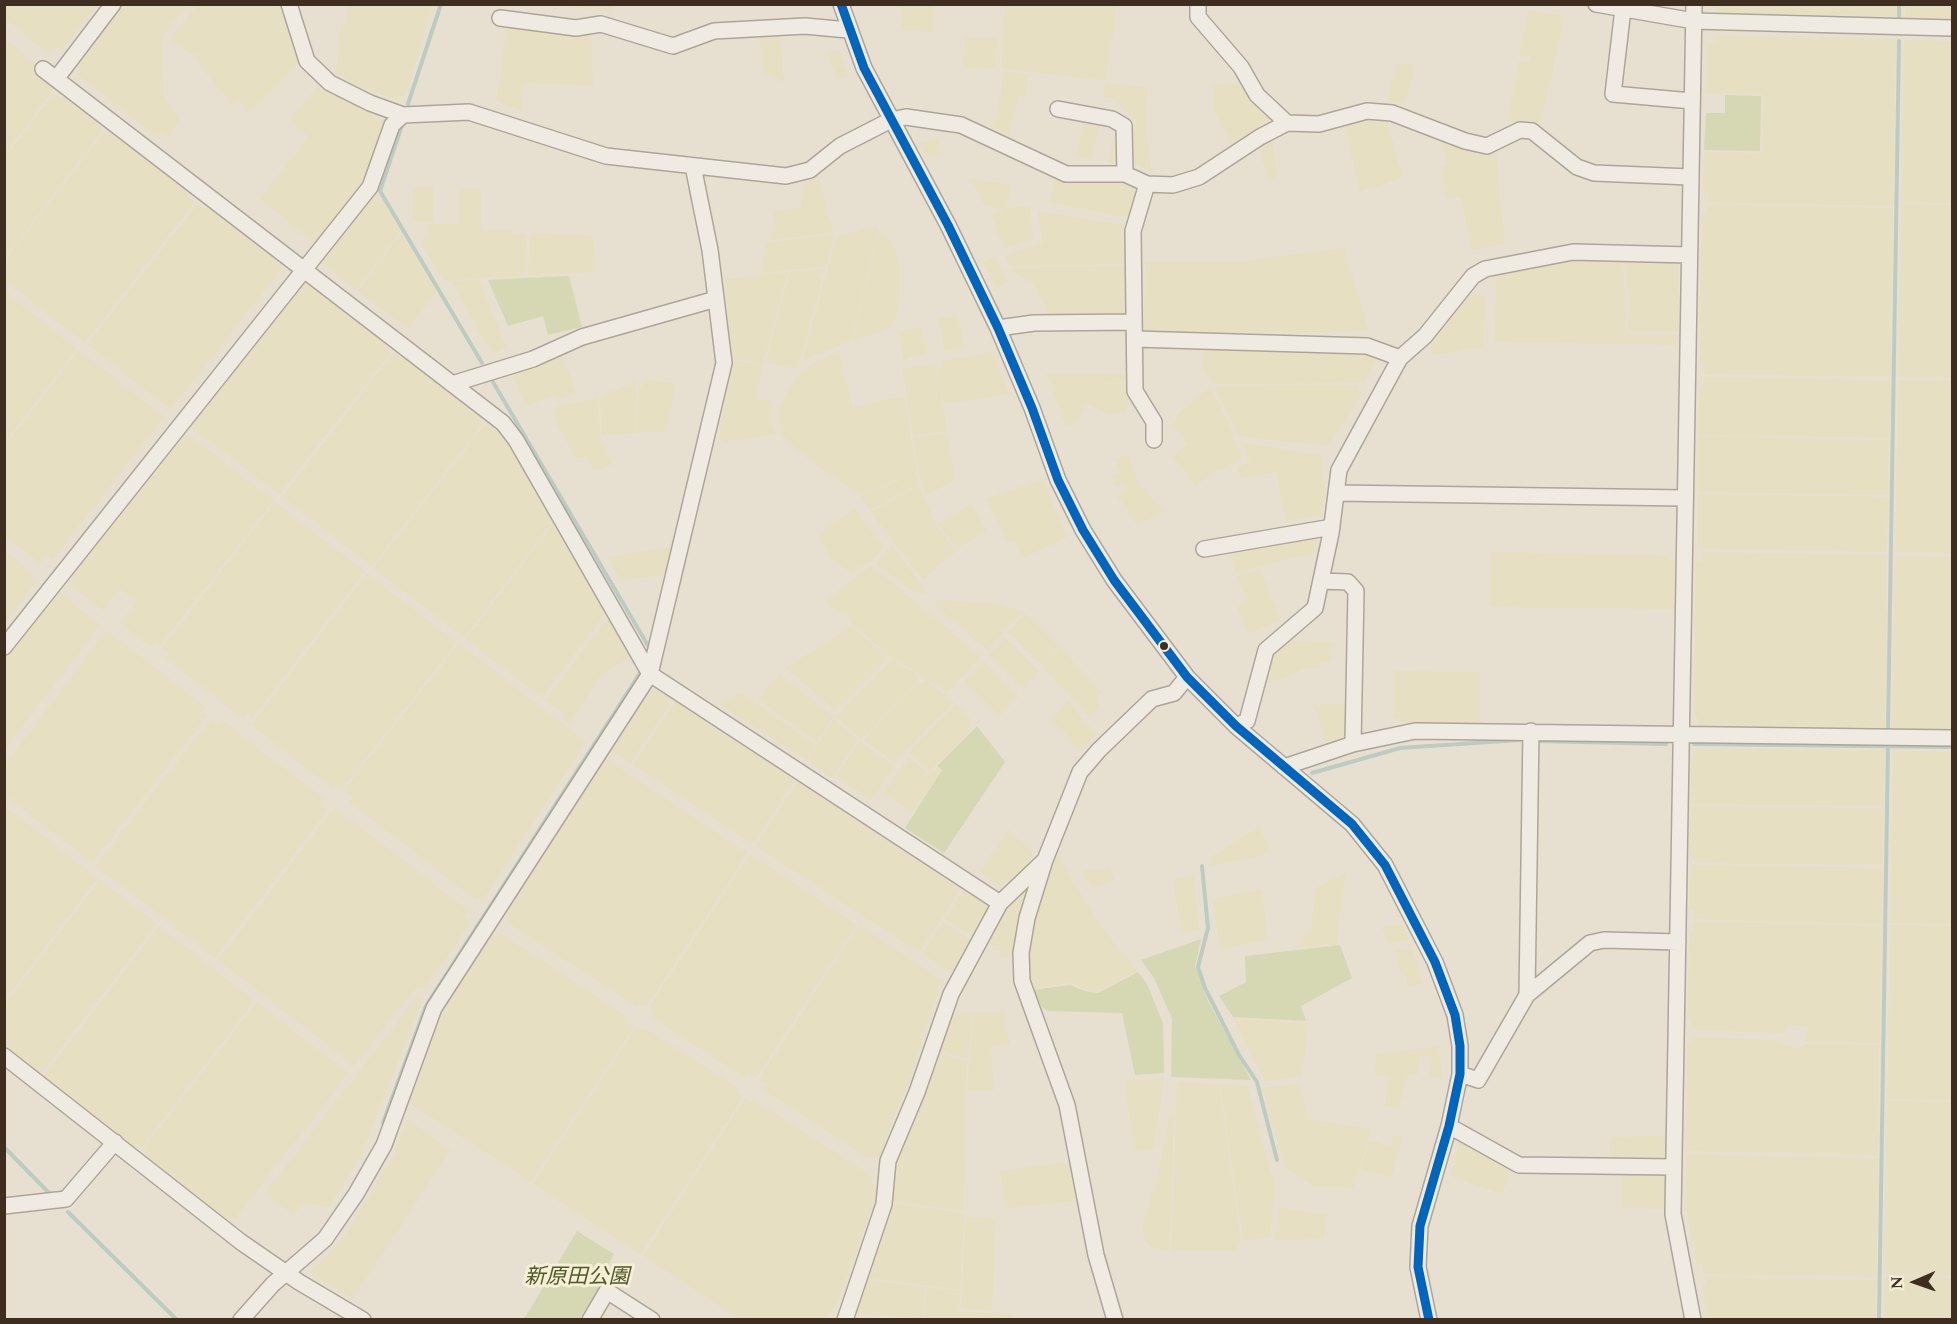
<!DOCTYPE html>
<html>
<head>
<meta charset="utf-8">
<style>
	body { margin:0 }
	#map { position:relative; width:1957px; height:1324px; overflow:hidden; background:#e7e0d1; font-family:Spectral,serif }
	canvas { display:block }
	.frame { position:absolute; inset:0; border:6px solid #3d2e20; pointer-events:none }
	.north { position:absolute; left:1885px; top:1252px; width:60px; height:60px; -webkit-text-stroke:4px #f7eed8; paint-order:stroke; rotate:268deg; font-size:16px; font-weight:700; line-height:24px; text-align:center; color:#3d2e20 }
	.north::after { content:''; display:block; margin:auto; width:21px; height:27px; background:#3d2e20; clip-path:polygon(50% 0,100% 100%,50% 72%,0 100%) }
</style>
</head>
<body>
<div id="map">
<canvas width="1957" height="1324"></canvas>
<div class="frame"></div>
<div class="north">N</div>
</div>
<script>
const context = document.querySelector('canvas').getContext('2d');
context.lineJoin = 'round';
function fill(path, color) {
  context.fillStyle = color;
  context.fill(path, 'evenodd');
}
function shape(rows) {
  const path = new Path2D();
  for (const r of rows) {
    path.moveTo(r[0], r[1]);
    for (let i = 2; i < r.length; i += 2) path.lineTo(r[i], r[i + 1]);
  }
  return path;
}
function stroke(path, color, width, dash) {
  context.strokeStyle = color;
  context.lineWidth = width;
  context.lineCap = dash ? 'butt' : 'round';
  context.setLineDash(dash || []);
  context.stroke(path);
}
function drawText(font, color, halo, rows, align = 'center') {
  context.font = font + ' Spectral,"Noto Sans JP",serif';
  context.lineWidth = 6;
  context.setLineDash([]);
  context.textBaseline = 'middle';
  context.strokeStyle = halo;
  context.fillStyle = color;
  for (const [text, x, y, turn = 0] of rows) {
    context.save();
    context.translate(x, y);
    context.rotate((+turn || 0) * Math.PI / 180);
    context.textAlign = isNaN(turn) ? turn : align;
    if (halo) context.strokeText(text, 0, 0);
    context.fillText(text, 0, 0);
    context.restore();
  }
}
fill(shape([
	[4,5,5,4,97,5,61,52,53,46,48,53,5,19],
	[122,5,187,5,162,37,164,96,181,121,168,138,162,133,158,138,78,75,82,70,75,65],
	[197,5,276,5,290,15,306,56,248,114,239,101,232,106,200,65,196,56,169,40],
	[347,5,433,5,406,95,400,96,398,101,358,86,336,72,340,24,347,24],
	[575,5,575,4,614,5,613,12,574,7],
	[900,5,934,5,934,32,902,30],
	[1004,5,1117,5,1106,81,1001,68],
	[1708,5,1896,5,1896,16,1717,13,1717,8],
	[1905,5,1952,5,1952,18,1905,18],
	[1529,10,1565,16,1541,123,1523,120,1511,123,1508,119,1518,62,1528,62,1530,57,1519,55],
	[509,15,591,25,593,86,525,83,521,110,496,101],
	[759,30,771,30,771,37,781,37,784,82,763,73],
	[1717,35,1896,39,1893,206,1708,202,1708,193,1702,191,1704,152,1762,153,1763,94,1706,93,1706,42,1716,43],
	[964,37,997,38,996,69,963,68],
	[5,39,59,83,5,154],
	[1904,40,1952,41,1952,203,1901,202],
	[838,49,849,75,837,80,827,54],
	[1396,63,1416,64,1405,104,1387,100],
	[1002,71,1029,74,1026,97,1018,95,1010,136,993,127,1001,94],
	[325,77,391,115,376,162,358,193,314,243,260,199,308,137,289,120],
	[1243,82,1273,117,1231,145,1213,108,1213,85],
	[1105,83,1148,87,1146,125,1152,172,1134,164,1134,121,1114,98,1104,97],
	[69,91,102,117,96,124,103,130,5,258,5,158,54,93,62,99],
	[1384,109,1402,174,1398,179,1360,192,1342,117],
	[1086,113,1101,117,1092,160,1076,156],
	[1118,121,1124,162,1108,162],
	[105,131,113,137,119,131,194,189,188,196,195,202,85,343,5,281,4,261],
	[1271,132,1278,178,1269,181,1256,141],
	[1443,132,1471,143,1495,139,1505,244,1471,250,1461,197,1446,199,1440,168,1447,166,1441,140],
	[937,138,942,154,925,158,918,143],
	[1057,167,1142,181,1130,218,1050,202],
	[816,168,833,230,830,233,770,240,774,212,801,207,803,173],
	[971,178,1011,185,1006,210,1019,206,1030,207,1033,239,1004,248,991,215,1006,210,984,205],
	[412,186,433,187,433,222,412,222],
	[459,188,481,188,481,229,509,230,514,234,527,234,525,275,444,281,420,242,428,237,426,224,459,224],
	[376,190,401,231,356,290,320,261],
	[211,201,282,255,277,262,283,267,171,410,87,344,198,204,205,209],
	[1901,204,1952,205,1952,378,1898,377],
	[1707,205,1893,208,1890,377,1705,374,1704,364,1699,364,1702,213,1707,213],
	[1038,211,1123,225,1124,264,1009,266,1006,255,1042,243],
	[875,226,879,230,851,341,803,360,836,237],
	[880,230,893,243,900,267,900,297,896,318,893,324,885,330,852,341],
	[402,232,437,291,408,330,358,291],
	[530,233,592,235,597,272,528,275],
	[834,235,826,266,761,273,766,243],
	[1344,248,1369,329,1350,332,1144,332,1145,261,1242,261],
	[1626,251,1679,254,1678,332,1629,331],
	[1575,252,1623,256,1626,334,1678,335,1678,345,1495,342,1496,268],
	[995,257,1008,282,995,288,983,262],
	[1124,266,1124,269,1127,269,1129,314,1048,314,1032,282,1017,275,1010,268],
	[825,269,824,274,820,274,818,279,822,280,798,369,765,363,790,272],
	[788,272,763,364,731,358,725,279],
	[299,278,308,285,314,278,390,337,385,344,392,351,279,495,186,423],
	[479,280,507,348,492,354,451,281],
	[5,291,77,349,5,442,4,442],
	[1460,295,1485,295,1484,349,1458,349,1458,352,1433,355,1430,336],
	[957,316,965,347,945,351,938,318],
	[922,327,927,353,903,360,898,331],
	[1201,346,1380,352,1364,383,1213,384,1204,369],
	[406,349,482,409,477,415,485,421,372,566,282,497,394,352,400,357],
	[79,350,165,417,52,560,46,556,40,564,5,536,5,446],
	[560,350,577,393,556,400,554,396,526,406,507,368],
	[839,351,853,408,904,396,917,473,859,494,812,463,784,437,779,428,777,412,796,377,811,364],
	[992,352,1010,394,943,404,937,369,943,368,942,361],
	[732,360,762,366,756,399,770,401,770,405,774,405,771,419,776,434,724,442,719,437],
	[935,363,947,431,913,436,902,369],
	[1046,374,1126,374,1124,383,1076,384,1124,384,1130,393,1126,412,1110,414,1086,404,1078,422,1066,426],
	[1705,377,1890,380,1889,438,1698,435,1699,386,1703,386],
	[645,379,676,384,667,431,636,433,638,393],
	[1898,380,1952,381,1952,553,1895,552],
	[636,381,635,433,602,435,600,397],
	[1359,385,1359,390,1363,392,1329,446,1238,436,1215,389,1217,386],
	[1210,387,1235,435,1233,437,1243,457,1225,469,1216,470,1196,486,1173,457,1187,444,1172,424,1176,421,1177,414],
	[598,397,601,445,605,446,611,465,594,471,586,456,575,458,552,414,555,407],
	[500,421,553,507,547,511,554,520,464,638,373,568,487,422,494,427],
	[181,429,274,500,160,646,155,642,150,647,120,623,137,602,120,589,103,610,67,582,65,577],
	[947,433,955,480,926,496,921,485,913,438],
	[1698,436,1889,440,1888,495,1698,492],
	[1241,442,1322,455,1325,499,1321,515,1286,521,1276,472,1241,479,1238,468,1250,461],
	[1129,454,1137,480,1164,511,1137,525,1117,496,1126,491,1123,484,1114,487,1112,477,1120,473,1115,459],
	[917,474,919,484,869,510,860,495],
	[1043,480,1067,537,1022,559,1014,541,1007,543,987,498],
	[919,485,937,526,956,551,923,579,870,512],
	[1697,494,1888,497,1887,552,1705,549,1697,542],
	[275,502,365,571,252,719,247,714,243,719,165,658,169,653,162,648],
	[972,504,987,531,957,549,938,524],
	[854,509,885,547,871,561,852,573,831,559,817,535],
	[555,521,607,611,542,698,466,639],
	[1321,524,1313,554,1235,572,1228,542],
	[682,545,676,574,621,580,607,557],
	[892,545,918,580,928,594,912,591,875,563],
	[5,551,33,574,30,577,36,582,5,623],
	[1491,552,1668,555,1668,560,1675,560,1674,609,1490,607],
	[1702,552,1887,555,1885,728,1698,725,1698,717,1694,717,1696,561,1702,561],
	[1895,556,1952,556,1952,729,1892,729],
	[871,565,981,656,948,692,890,656,852,624,848,619,850,616,844,611,839,613,824,602],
	[1261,570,1280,620,1248,634,1237,606,1246,602,1237,576],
	[367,573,457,642,342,789,337,785,333,789,251,725],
	[58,591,101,625,5,749,5,653],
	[938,600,996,603,1023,612,987,650,934,605],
	[1025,613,1059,646,1042,665,1008,633],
	[617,617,637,655,612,667,599,678,570,725,562,718,563,714,545,700,603,624],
	[851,626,888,657,835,710,786,668],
	[107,630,206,707,202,712,207,716,92,863,5,795,5,764],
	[1005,638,1040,672,1023,690,988,656],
	[1279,641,1332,642,1331,662,1321,662,1320,669,1305,669,1266,684,1273,649],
	[459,643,586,742,483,900,479,897,476,900,349,802,353,796,344,790],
	[1060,647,1102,692,1096,698,1099,708,1089,717,1042,666],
	[891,660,919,675,918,682,861,739,836,717],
	[983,662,1019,696,1000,716,964,682],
	[1394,671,1480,672,1480,723,1400,722,1399,718,1394,718],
	[779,674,834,716,817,742,758,699],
	[659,679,678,692,630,763,611,751],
	[926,680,954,702,895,763,863,740,916,685],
	[741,692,816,745,806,760,719,704],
	[677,699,797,776,753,844,633,765],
	[1068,701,1096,734,1081,751,1051,719],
	[956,703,972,721,968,726,972,729,929,772,908,752],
	[1349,704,1347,737,1326,743,1314,705],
	[211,719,217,723,221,719,326,800,322,805,328,810,215,958,95,866],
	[834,719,858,740,832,778,807,761],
	[860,741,894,766,872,800,836,777],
	[1695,748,1884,750,1883,806,1690,804,1691,756,1694,756],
	[1893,751,1952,752,1952,924,1890,923],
	[603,757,748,853,646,1007,640,1004,637,1007,506,922,509,916,502,912],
	[909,757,929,774,937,767,941,770,913,812,883,794],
	[800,778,966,881,919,953,756,846],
	[5,806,98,878,5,1000,4,1000],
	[1690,806,1883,808,1882,865,1696,863,1690,855],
	[335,807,468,910,464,916,471,922,426,988,416,988,354,1066,218,960],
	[1260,827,1271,853,1210,867,1208,858],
	[1009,830,1032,851,1032,857,1028,865,1001,888,979,871],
	[1058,849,1069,875,1102,927,1137,971,1098,991,1085,990,1069,982,1032,989,1029,960,1031,936,1038,902,1054,854],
	[750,854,857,924,756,1078,748,1074,745,1078,653,1018,655,1013,648,1008],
	[1690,865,1882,868,1881,924,1694,919,1694,910,1689,909],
	[1110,868,1114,880,1092,888,1082,871],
	[1346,872,1337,944,1300,948,1300,938,1311,934,1315,888],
	[1194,875,1199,929,1181,933,1173,880],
	[100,880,157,924,40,1075,5,1047,4,1005],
	[968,882,994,902,973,936,945,919],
	[1024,884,1033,887,1019,960,999,957,1001,946,982,944,1008,899],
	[1262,889,1268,940,1220,949,1212,899],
	[943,922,971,940,951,973,922,954],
	[1693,922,1881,926,1880,1043,1804,1041,1809,1026,1788,1025,1785,1033,1694,1030,1688,1016,1689,931,1693,931],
	[1402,924,1409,940,1387,944,1382,927],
	[859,925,942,980,910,1079,886,1137,881,1157,867,1158,762,1089,765,1084,758,1080],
	[1890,925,1952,926,1952,1100,1887,1099],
	[159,926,255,1000,141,1148,137,1144,133,1147,43,1077],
	[489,932,497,937,500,933,630,1018,627,1022,634,1026,531,1182,408,1102,441,1008],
	[1413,948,1423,984,1408,987,1406,975,1401,975,1394,951],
	[417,996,423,999,361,1157,329,1207,304,1203,293,1215,265,1193],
	[257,1002,349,1073,235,1219,230,1216,227,1220,145,1156,147,1153,143,1149],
	[948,1012,973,1012,968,1059,937,1050],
	[974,1012,1006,1012,1006,1028,1010,1044,991,1046,994,1090,967,1090],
	[1234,1019,1309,1023,1302,1076,1264,1081],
	[636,1027,643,1031,645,1028,738,1088,736,1092,743,1097,640,1255,533,1184],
	[1693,1037,1777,1040,1787,1047,1801,1048,1804,1044,1879,1045,1878,1155,1686,1151,1687,1044,1693,1044],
	[1438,1046,1443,1080,1429,1077,1432,1057,1421,1056,1418,1075,1408,1074,1399,1108,1385,1106,1387,1076,1375,1076,1376,1054],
	[936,1052,967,1061,964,1211,891,1201,896,1183,899,1151],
	[1165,1078,1154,1146,1151,1150,1133,1152,1125,1081],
	[1177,1082,1219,1084,1241,1242,1237,1250,1172,1251],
	[1299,1083,1309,1119,1371,1129,1354,1188,1317,1186,1305,1182,1288,1169,1283,1161,1262,1088],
	[1220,1084,1247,1085,1275,1185,1270,1237,1243,1241],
	[745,1098,751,1102,754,1099,874,1177,871,1183,879,1188,839,1300,826,1319,739,1319,643,1256],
	[1887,1101,1952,1102,1952,1275,1884,1274],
	[1170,1113,1174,1113,1169,1251,1153,1248,1146,1242,1142,1227,1159,1168],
	[407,1119,451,1150,353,1299,310,1272,339,1244,393,1156],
	[1394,1134,1403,1137,1391,1178,1361,1169,1369,1140,1391,1146],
	[1668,1136,1667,1159,1609,1161,1610,1137],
	[1460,1142,1469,1144,1513,1172,1501,1194,1450,1176],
	[1686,1154,1878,1158,1876,1277,1704,1274,1702,1264,1697,1264,1686,1210],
	[1081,1160,1088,1199,1004,1209,1000,1171],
	[1621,1171,1667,1172,1668,1209,1621,1208],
	[889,1203,964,1213,960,1289,865,1278],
	[1279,1207,1326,1215,1324,1239,1275,1240],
	[966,1217,996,1218,992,1311,961,1308],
	[1705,1277,1876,1280,1875,1319,1708,1319,1702,1285,1706,1284],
	[1884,1277,1952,1278,1952,1319,1884,1319],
	[862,1280,924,1287,923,1319,852,1313],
	[926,1287,960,1291,959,1311,1012,1315,1012,1319,925,1319]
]), '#e6dfc2');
fill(shape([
	[1725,95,1761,96,1760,151,1704,150,1706,113,1725,113],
	[569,276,582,327,548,335,543,316,508,326,488,280],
	[977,726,1005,762,944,853,905,828,942,770,937,766],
	[1201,939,1195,966,1207,999,1251,1080,1171,1077,1172,1019,1154,978,1141,960],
	[1340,945,1352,978,1301,1006,1306,1021,1233,1017,1219,996,1246,982,1245,956],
	[1138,972,1147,984,1163,1023,1164,1073,1135,1075,1122,1013,1047,1011,1039,1004,1033,990,1070,985,1084,991,1098,993],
	[577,1231,614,1254,603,1275,607,1278,579,1319,524,1319]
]), '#d6d7b3');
stroke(shape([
	[1899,18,1899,4],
	[408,104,441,4],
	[402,125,380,191,482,363],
	[493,382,650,649],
	[1888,729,1899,41],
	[1539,741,1666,744],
	[1694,744,1952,747],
	[1312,773,1400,748,1520,740],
	[1202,866,1208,928,1198,967,1205,988,1239,1055,1257,1082,1277,1160],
	[383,1123,426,1006,642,670],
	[4,1147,52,1196],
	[68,1212,177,1320],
	[1879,1320,1888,744]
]), '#bcccc2', 4);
const minor = shape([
	[289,4,307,61,330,83,370,103,403,115],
	[841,4,864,68,948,225,998,328,1032,408,1058,480,1083,530,1114,580,1187,677,1236,726,1352,824,1385,865,1435,962,1455,1015,1460,1046,1460,1074,1449,1126,1420,1226,1418,1267,1429,1320],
	[1198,4,1198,17,1241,67,1257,95,1287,123],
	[1596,4,1694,21,1952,28],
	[1623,9,1613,94,1692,101],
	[500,18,576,28,601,24,673,46,714,31,805,26,848,30],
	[43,69,503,423,516,440,650,674,1000,903],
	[56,79,113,4],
	[1058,109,1112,119,1124,126,1125,174],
	[1147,184,1133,231,1135,391,1154,422,1154,440],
	[998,328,1034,323,1133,322],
	[1135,339,1367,346,1400,358],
	[452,384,533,359,582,337,716,299],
	[1337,493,1685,498],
	[1204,549,1332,527],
	[1321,581,1348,582,1356,591,1353,744],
	[4,647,370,187,392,125,403,115,469,112,606,156,786,176,810,170,840,146,891,120,906,117,961,125,1066,174,1125,174,1147,184,1173,185,1199,177,1260,137,1287,123,1319,124,1367,111,1392,113,1465,141,1487,146,1520,130,1532,131,1577,167,1594,173,1690,177],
	[1236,726,1247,721,1266,650,1315,608,1331,533,1339,470,1400,358,1425,336,1473,276,1485,269,1573,252,1689,255],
	[1284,767,1353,744,1415,731,1952,738],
	[1044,863,1027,918,1021,953,1022,981,1067,1105,1096,1255,1115,1320],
	[1527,995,1531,731],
	[4,1056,241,1242,299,1282,363,1320],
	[1460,1074,1478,1080,1527,995,1590,943,1604,940,1678,942],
	[1449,1126,1519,1165,1674,1167],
	[4,1206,66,1199,115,1142],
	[241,1320,273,1284,325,1239,356,1194,384,1145,434,1008,650,674,724,363,710,250,693,166],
	[590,1320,607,1291,652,1320],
	[845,1320,884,1204,888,1161,917,1092,951,994,1000,903,1045,860,1080,772,1099,750,1152,699,1174,693,1187,677],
	[1693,1320,1673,1214,1694,4]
]);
stroke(minor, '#ada599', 18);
stroke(minor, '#efebe3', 15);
stroke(shape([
	[841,4,864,68,948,225,998,328,1032,408,1058,480,1083,530,1114,580,1187,677,1236,726,1352,824,1385,865,1435,962,1455,1015,1460,1046,1460,1074,1449,1126,1420,1226,1418,1267,1429,1320]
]), '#0065bd', 9);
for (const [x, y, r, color] of [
	[1164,646,5,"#3d2e20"]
]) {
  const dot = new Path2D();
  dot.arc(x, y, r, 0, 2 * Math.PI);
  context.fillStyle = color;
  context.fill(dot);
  stroke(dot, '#f7eed8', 2);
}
drawText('italic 21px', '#4d5a26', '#f7eed8', [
	["新原田公園",577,1279]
]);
</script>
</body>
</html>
